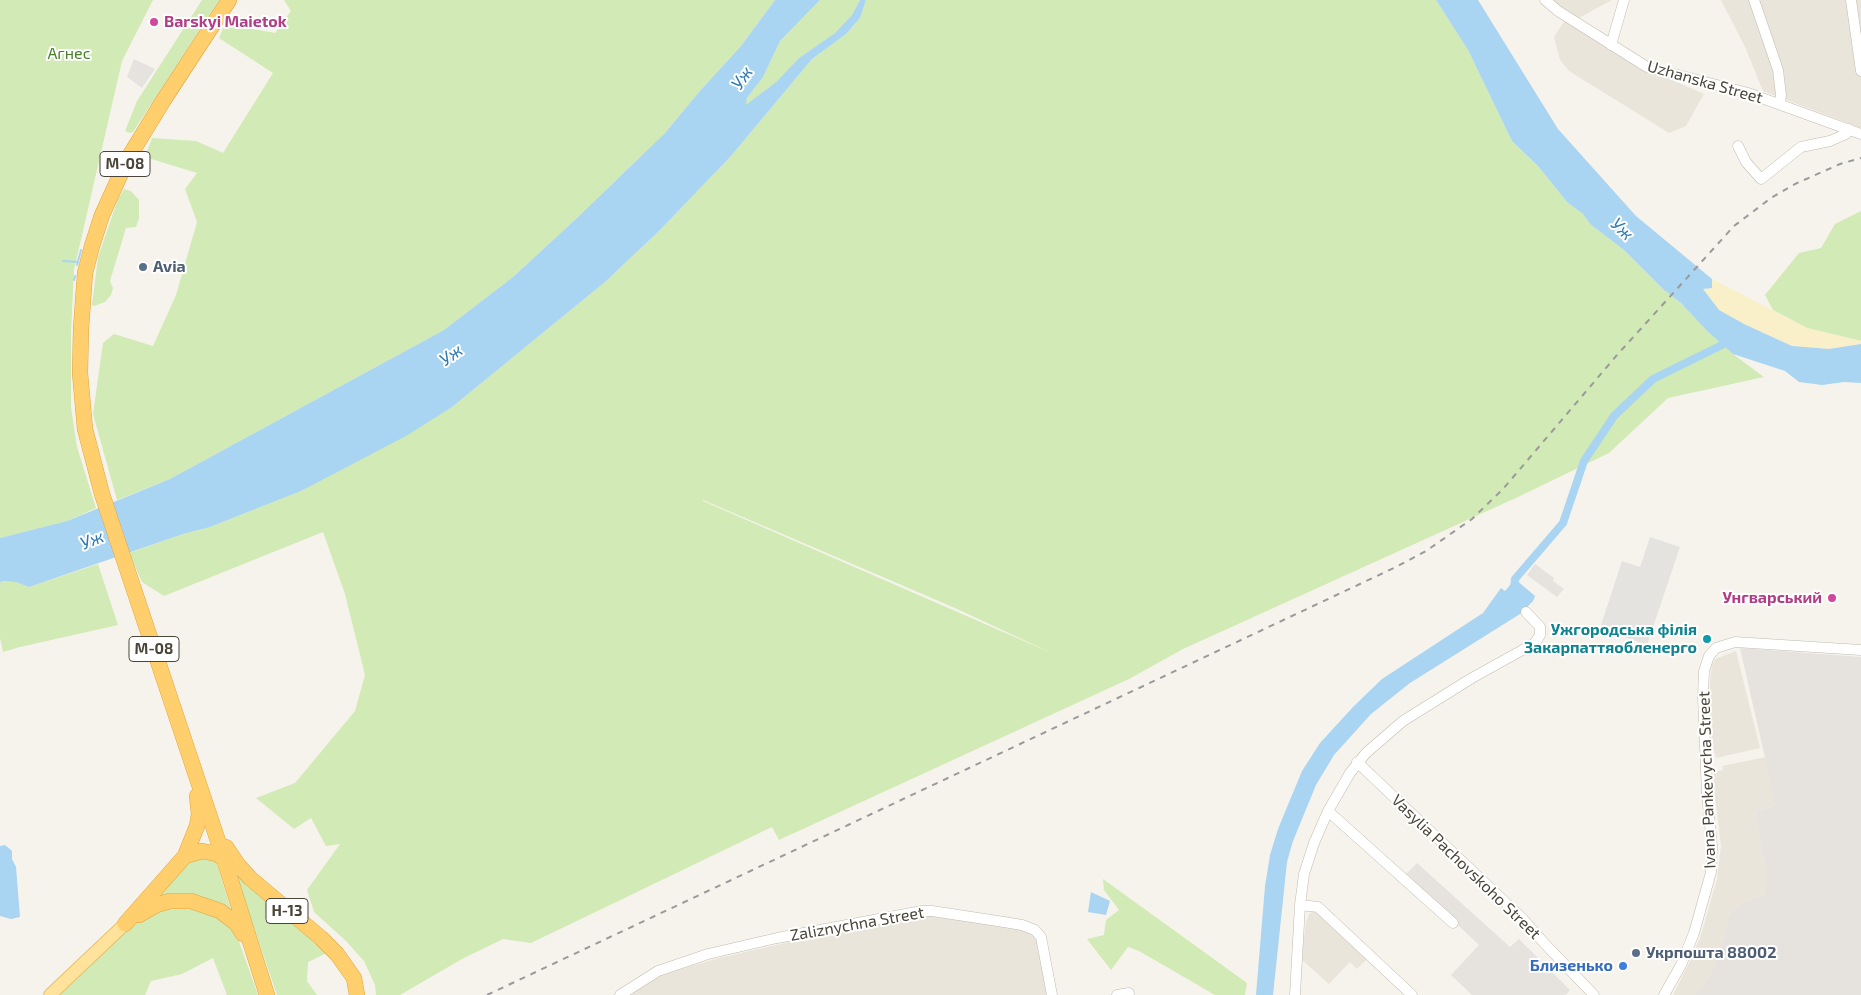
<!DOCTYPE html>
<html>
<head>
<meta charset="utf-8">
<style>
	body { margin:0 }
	canvas { display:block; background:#f6f3ec }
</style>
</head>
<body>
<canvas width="1861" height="995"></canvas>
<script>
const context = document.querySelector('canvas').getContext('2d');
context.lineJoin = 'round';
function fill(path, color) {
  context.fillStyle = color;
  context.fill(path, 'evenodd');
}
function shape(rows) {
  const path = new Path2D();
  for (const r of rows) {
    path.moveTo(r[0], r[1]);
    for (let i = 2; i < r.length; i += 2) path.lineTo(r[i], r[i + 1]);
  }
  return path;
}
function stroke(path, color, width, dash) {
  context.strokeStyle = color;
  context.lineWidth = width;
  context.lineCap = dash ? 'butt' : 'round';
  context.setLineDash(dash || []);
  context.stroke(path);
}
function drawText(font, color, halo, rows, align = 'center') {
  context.font = font + ' "Exo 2",sans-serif';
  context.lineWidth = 4;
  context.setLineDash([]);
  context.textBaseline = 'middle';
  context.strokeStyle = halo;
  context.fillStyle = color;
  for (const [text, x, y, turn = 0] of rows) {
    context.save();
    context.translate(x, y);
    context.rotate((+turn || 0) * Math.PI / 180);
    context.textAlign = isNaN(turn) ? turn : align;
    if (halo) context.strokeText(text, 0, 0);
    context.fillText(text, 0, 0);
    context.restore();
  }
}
fill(shape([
	[1552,0,1612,0,1577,19],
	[1721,0,1861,0,1861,128,1763,91,1745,47],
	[1565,20,1647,69,1704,94,1686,126,1669,133,1569,71,1560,60,1554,37],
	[1736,651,1760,748,1716,758,1712,743,1710,681,1712,666,1715,659],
	[1766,757,1776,806,1755,811,1765,866,1765,895,1743,902,1730,912,1721,951,1709,978,1694,995,1673,995,1691,959,1701,935,1717,879,1721,846,1712,772,1723,770,1722,766],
	[1314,911,1320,913,1368,958,1357,969,1350,962,1329,984,1301,959,1306,922,1309,914],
	[936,914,977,923,978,922,1033,931,1036,934,1050,995,626,995,661,975,719,958,807,938]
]), '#eae5da');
fill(shape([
	[1535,564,1554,578,1553,581,1564,589,1557,597,1527,575],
	[1740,648,1861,657,1861,995,1694,995,1709,978,1721,951,1730,912,1743,902,1765,895,1765,866,1755,811,1776,806],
	[1417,863,1510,947,1519,939,1570,990,1566,995,1472,995,1451,975,1479,945,1405,875]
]), '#e6e2dd');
fill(shape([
	[0,0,153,0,122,61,74,270,71,333,71,407,77,447,96,508,67,521,0,538],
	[202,0,219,0,133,132,130,133,125,131,137,101],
	[284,0,775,0,741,46,699,92,665,133,577,218,513,277,444,330,170,479,117,500,93,414,103,343,114,334,153,346,176,295,197,222,185,189,197,173,145,157,152,138,196,141,223,153,273,73,219,38,225,24,275,33,291,11],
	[820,0,860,0,852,15,835,33,799,58,776,82,745,106,747,98,763,77,780,41],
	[866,0,1436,0,1468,50,1512,141,1538,166,1567,202,1583,214,1590,224,1624,250,1664,290,1681,303,1707,331,1733,354,1764,377,1668,398,1609,453,1518,497,1183,649,1129,679,779,840,772,827,531,943,503,939,462,959,400,995,376,995,375,985,364,961,346,941,314,912,307,890,340,844,326,846,311,818,294,829,256,798,295,783,355,711,365,675,345,594,323,532,164,596,142,582,129,553,183,534,210,527,301,491,452,407,605,282,660,230,731,156,812,59,846,34,860,18],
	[703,500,955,608,1056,655,703,501],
	[124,189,131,191,139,200,139,218,136,227,126,228,110,281,113,288,111,295,105,302,94,306,92,305,98,257,118,199],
	[1861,211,1861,341,1807,328,1773,310,1765,295,1799,253,1821,248,1835,224],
	[98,564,118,625,20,647,3,652,0,638,0,583,2,581,16,582,29,587],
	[198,857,216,861,232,913,154,903,185,863],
	[235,872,329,952,308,962,307,981,317,995,277,995],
	[1103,879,1247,983,1245,995,1215,995,1139,951,1128,947,1111,970,1087,939,1104,935,1106,920,1119,910,1104,890],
	[181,904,217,913,236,933,258,995,227,995,213,958,182,974,151,981,145,995,59,995,130,926,149,912]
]), '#d2eab5');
fill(shape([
	[1712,279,1807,328,1861,341,1861,344,1829,349,1792,346,1744,324,1719,310,1703,289,1711,288]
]), '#f9efc9');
fill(shape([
	[134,59,155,69,142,88,127,77],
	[1650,537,1680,547,1647,645,1600,628,1622,561,1640,567]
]), '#e5e3e0');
fill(shape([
	[775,0,820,0,780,41,763,77,747,98,746,105,776,82,799,58,835,33,852,15,860,0,866,0,860,18,846,34,812,59,731,156,660,230,605,282,452,407,406,436,301,491,210,527,183,534,29,587,16,582,2,581,0,583,0,538,67,521,170,479,444,330,513,277,577,218,665,133,699,92,741,46],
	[1436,0,1478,0,1558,129,1636,216,1712,279,1712,288,1703,289,1719,310,1744,324,1792,346,1829,349,1861,344,1861,383,1844,382,1822,385,1799,382,1785,371,1733,354,1707,331,1681,303,1664,290,1624,250,1590,224,1583,214,1567,202,1538,166,1512,141,1468,50],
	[1515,579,1535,596,1533,601,1520,614,1410,683,1371,714,1334,755,1316,785,1293,841,1287,862,1273,995,1256,995,1265,886,1270,855,1278,829,1302,771,1320,743,1353,707,1382,679,1483,613,1501,588,1505,591],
	[5,845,12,851,12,859,16,867,20,917,11,919,0,916,0,846],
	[1091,892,1110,901,1106,915,1088,912]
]), '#a9d4f2');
stroke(shape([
	[63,261,78,262],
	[77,265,81,250],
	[74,280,75,276]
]), '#a9d4f2', 2);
stroke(shape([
	[1514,589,1515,579,1563,523,1584,461,1614,416,1653,379,1730,341]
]), '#a9d4f2', 8);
const minor = shape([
	[1545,0,1558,11,1647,67,1748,93,1861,134],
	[1754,0,1778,70,1781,95,1780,104],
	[1851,0,1861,71],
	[1611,45,1624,0],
	[1738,146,1746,162,1761,179,1801,147,1830,141,1846,134,1849,129],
	[1357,762,1523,919,1544,943,1594,995],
	[1328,811,1453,923],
	[1300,905,1318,907,1412,995],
	[620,995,658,971,708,954,777,938,922,911,932,911,1004,922,1022,925,1035,930,1041,937,1052,995],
	[1117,995,1129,993],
	[1295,995,1300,905,1304,874,1314,843,1328,811,1350,773,1366,753,1403,721,1472,678,1535,643,1540,635,1540,627,1526,612],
	[1664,995,1681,965,1694,933,1711,872,1712,846,1707,794,1703,697,1704,671,1709,656,1716,648,1735,642,1861,650]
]);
const major = shape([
	[50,995,125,924]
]);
const highway = shape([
	[229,0,163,101,127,160,102,215,92,246,85,273,81,329,80,373,85,429,102,494,224,859,267,995],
	[226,847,238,865,250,878,321,938,337,954,354,978,357,995],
	[185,856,202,851,217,854,224,859],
	[139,915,156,905,170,901,191,901,220,911,236,923,243,934],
	[125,924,185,856,197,826,199,814,197,796]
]);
stroke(minor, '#c2bbae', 11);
stroke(major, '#e6c16a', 14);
stroke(highway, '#e0a43c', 16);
stroke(minor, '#fff', 10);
stroke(major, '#ffe39c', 12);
stroke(highway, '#ffcf6e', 15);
stroke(shape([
	[487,995,1396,567,1426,551,1472,519,1503,489,1617,355,1734,226,1771,198,1795,184,1840,164,1861,158]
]), '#9a9a9a', 2, [6, 6]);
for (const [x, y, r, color] of [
	[154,22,5,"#d1479c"],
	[143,267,5,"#5c6f8a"],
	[1832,598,5,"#d1479c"],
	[1707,639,5,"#0f9aa8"],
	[1636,953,5,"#5c6f8a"],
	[1623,966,5,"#3f7fe0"]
]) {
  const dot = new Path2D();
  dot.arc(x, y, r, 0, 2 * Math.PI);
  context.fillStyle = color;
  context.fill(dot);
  stroke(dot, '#fff', 2);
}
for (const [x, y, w] of [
	[125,164,50],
	[154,649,50],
	[287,911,42]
]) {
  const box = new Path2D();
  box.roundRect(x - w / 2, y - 12.5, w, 25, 4);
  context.fillStyle = '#fff';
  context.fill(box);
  stroke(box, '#4b4439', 1);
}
drawText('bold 15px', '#4b4439', null, [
	["М-08",125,164],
	["М-08",154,649],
	["Н-13",287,911]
]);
drawText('bold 16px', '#b23c85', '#fff', [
	["Barskyi Maietok",164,22],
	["Унгварський",1822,598,"right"]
], 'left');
drawText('16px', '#4a7f2a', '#fff', [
	["Агнес",69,54]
]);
drawText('16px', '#4b4439', '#fff', [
	["Uzhanska Street",1705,82,16],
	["Ivana Pankevycha Street",1707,780,-92],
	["Vasylia Pachovskoho Street",1466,867,44],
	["Zaliznychna Street",857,924,-10]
]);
drawText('bold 16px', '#4e5e75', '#fff', [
	["Avia",153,267],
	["Укрпошта 88002",1646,953]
], 'left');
drawText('bold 16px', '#0d838f', '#fff', [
	["Ужгородська філія",1697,630],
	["Закарпаттяобленерго",1697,648]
], 'right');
drawText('bold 16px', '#366cbe', '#fff', [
	["Близенько",1613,966]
], 'right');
drawText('italic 18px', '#2e7ab2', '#fff', [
	["Уж",742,78,-55],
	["Уж",1622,229,44],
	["Уж",451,355,-36],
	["Уж",92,540,-22]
]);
</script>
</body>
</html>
